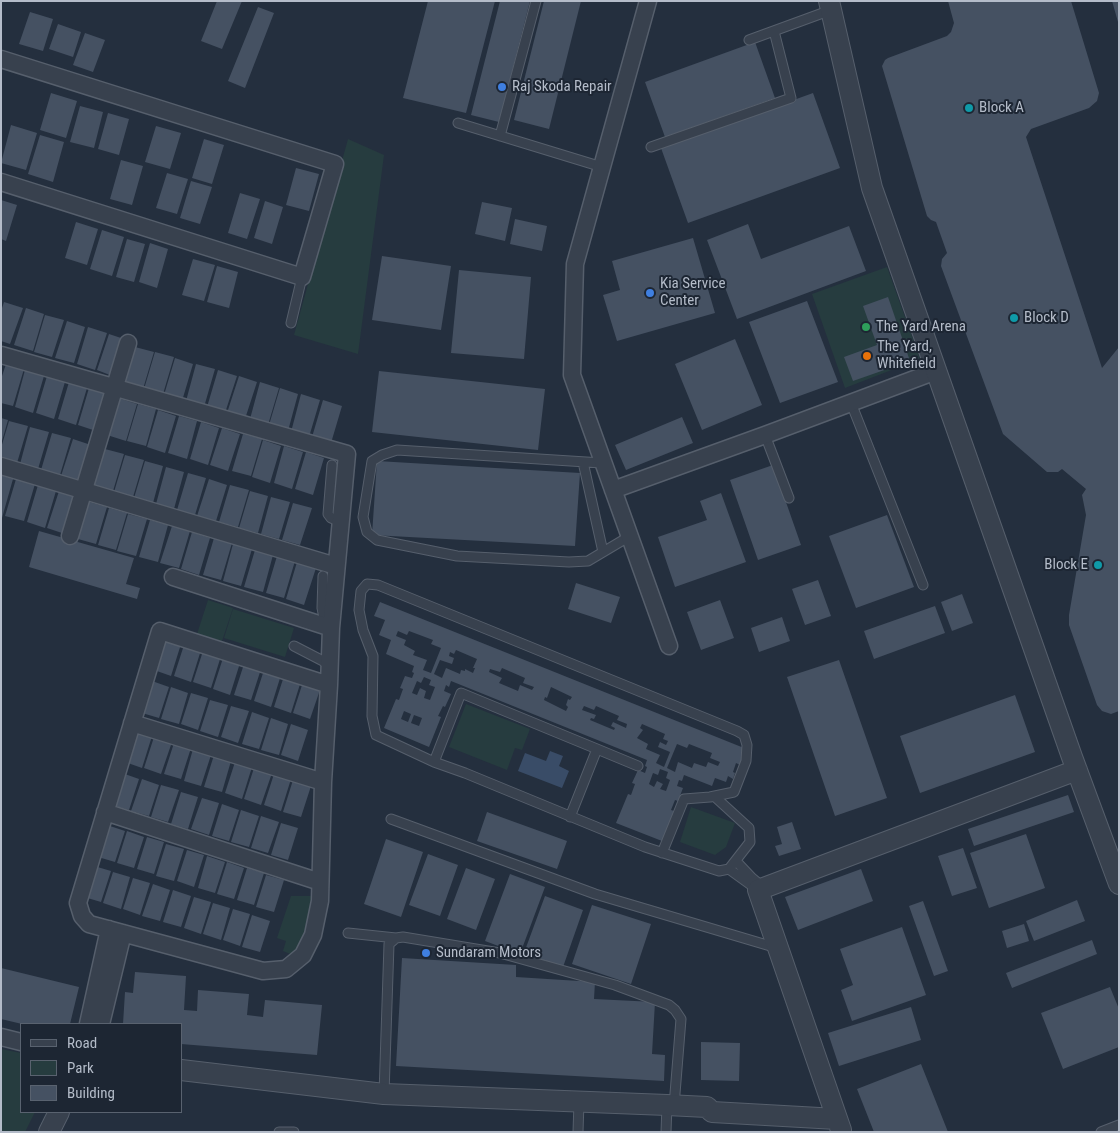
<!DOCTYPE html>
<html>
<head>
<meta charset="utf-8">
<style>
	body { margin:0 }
	#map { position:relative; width:1120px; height:1133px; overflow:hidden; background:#242f3e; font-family:"Roboto Condensed",sans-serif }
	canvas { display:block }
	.frame { position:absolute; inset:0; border:2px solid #b4bcc9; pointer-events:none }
	.legend { position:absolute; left:20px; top:1023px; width:162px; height:90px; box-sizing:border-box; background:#1d2633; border:1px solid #59626f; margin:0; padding:6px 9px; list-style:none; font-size:15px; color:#b4bcc9 }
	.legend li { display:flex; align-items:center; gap:10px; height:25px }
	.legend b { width:25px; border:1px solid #59626f }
</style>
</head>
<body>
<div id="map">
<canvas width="1120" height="1133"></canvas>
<div class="frame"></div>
<ul class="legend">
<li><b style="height:6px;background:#38414e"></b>Road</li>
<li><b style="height:14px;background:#263c3f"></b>Park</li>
<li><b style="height:14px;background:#455162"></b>Building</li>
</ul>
</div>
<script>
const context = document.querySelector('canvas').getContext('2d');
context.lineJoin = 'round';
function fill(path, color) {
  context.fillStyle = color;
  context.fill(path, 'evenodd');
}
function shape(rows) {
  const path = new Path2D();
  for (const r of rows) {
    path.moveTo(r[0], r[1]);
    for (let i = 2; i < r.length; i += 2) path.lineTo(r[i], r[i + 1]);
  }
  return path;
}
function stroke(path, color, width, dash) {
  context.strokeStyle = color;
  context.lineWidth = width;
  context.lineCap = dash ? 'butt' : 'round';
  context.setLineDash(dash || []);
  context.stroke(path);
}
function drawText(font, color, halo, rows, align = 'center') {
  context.font = font + ' "Roboto Condensed",sans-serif';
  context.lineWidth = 4;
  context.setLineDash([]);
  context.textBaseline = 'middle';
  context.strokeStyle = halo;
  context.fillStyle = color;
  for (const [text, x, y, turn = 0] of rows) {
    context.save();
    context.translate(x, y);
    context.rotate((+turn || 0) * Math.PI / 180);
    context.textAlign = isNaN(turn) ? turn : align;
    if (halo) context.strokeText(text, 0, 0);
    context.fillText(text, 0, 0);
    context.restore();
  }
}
fill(shape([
	[348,139,384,155,358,354,294,335],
	[887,267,920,359,845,388,812,294],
	[208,600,233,608,222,641,197,634],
	[233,609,294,628,285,657,224,638],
	[466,704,530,729,522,750,515,748,507,770,449,747],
	[691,807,735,823,726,847,715,855,680,842],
	[291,896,317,896,307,942,293,955,283,951,286,941,277,938],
	[1,1049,21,1053,21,1112,35,1112,25,1132,1,1132]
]), '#263c3f');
fill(shape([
	[550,751,563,756,559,766,569,771,562,788,518,771,525,753,546,761]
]), '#394c67');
fill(shape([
	[217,1,242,1,222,49,201,41],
	[428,1,495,1,466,113,403,98],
	[500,1,530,1,499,122,471,115],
	[544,1,581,1,549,129,514,120],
	[948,1,1071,1,1099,93,1097,101,1089,108,1031,129,1026,137,1102,368,1119,347,1119,711,1111,714,1102,711,1097,705,1069,625,1069,615,1086,515,1082,495,1086,489,1062,469,1058,472,1047,472,1003,434,941,266,942,259,947,253,936,222,931,220,927,216,882,66,885,60,888,58,947,36,951,32,954,23],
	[1112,1,1119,1,1119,22,1118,22],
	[258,7,274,13,245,88,228,81],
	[30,12,53,19,43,51,19,44],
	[58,24,81,32,73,57,49,49],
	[85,33,105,40,93,72,73,65],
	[755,42,775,98,665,137,645,82],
	[51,93,77,101,66,138,40,130],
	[813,93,840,168,688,223,661,148],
	[80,106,103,112,94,148,70,142],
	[108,113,129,119,119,155,98,149],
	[11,125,37,133,26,170,1,163],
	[156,126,181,133,170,169,145,162],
	[40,135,64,142,53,182,28,174],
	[204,139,224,145,212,184,192,178],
	[121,160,143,166,132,205,110,199],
	[296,168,319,174,309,211,286,205],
	[167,173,188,179,177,214,156,208],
	[191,181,212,187,200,224,180,218],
	[240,193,260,199,247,239,228,233],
	[1,200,17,205,6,241,1,239],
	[265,201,283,207,272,244,254,238],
	[482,202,512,208,505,241,475,234],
	[515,219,547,226,542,251,510,244],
	[76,222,98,229,87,265,65,258],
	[748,224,761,259,849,226,866,271,737,319,707,240],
	[102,230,124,237,112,276,90,269],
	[693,238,715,313,617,341,603,295,620,290,612,261],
	[127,239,145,244,134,282,116,277],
	[150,243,168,249,157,288,139,282],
	[382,256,451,266,441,330,372,320],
	[193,259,215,265,204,301,182,295],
	[217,266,238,272,229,308,207,302],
	[459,270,531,277,524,359,451,353],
	[888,297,910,361,853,381,844,357,877,345,863,306],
	[807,301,838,382,780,403,749,322],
	[4,302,23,308,10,344,1,341,1,311],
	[26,308,44,314,33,351,14,345],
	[45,315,64,320,52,357,34,352],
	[67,321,85,327,74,363,55,358],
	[88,327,107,333,95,370,77,364],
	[109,334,127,340,115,377,97,370],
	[735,339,762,405,702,430,675,364],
	[135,347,154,352,143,389,124,384],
	[155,352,174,357,163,394,144,389],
	[175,358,193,364,182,401,164,395],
	[6,364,24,369,13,406,1,403,1,379],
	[196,364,215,369,204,407,186,401],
	[25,370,44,376,33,413,15,407],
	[218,370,237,376,225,413,207,407],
	[379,371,545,389,538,450,372,432],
	[47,376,65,382,54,419,36,413],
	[239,376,257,382,245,419,227,413],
	[69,382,87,388,76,425,58,419],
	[260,382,279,388,268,425,250,419],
	[89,388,108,394,96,431,78,425],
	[280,388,298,394,288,431,269,425],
	[301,394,320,400,309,437,291,432],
	[118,398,137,404,126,441,107,435],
	[323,400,342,406,331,443,312,437],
	[138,404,156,409,146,446,127,441],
	[158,410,176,416,165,453,147,447],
	[179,416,197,421,187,459,168,453],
	[682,417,693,443,626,470,615,445],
	[1,418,8,420,2,441,1,441],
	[9,421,28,426,17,463,1,459,1,448],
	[201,422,219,428,208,465,190,459],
	[30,427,49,432,38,469,20,464],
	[222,428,240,434,228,471,210,465],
	[52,433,71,438,60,475,41,470],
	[243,434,262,439,251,476,232,471],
	[73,439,91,445,80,482,61,476],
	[263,440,281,446,270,483,252,477],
	[284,446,303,452,292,489,274,483],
	[105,449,124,454,113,491,94,486],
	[306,452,324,458,313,495,295,489],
	[125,455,144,460,133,497,114,492],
	[145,461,163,466,153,503,134,498],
	[377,461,580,473,575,546,372,535],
	[773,465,801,545,758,560,730,480],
	[166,467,184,472,174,509,156,504],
	[188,473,206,478,195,515,177,510],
	[1,475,13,479,2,518,1,518],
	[16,479,35,484,24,521,5,516],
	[209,479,227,485,216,521,197,516],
	[38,485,56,491,45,528,27,522],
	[230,485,249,490,238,527,219,522],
	[59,491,77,497,65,534,47,528],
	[250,491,268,496,258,533,239,528],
	[721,493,746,562,675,587,658,537,707,520,700,501],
	[271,497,290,502,279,539,261,534],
	[89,502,107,507,96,544,78,539],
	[293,503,312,508,300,545,282,540],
	[109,508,127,513,116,550,98,545],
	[128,514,147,519,136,556,117,551],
	[887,515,914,587,856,608,829,536],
	[150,520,168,525,158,562,139,557],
	[172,526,190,531,179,568,160,563],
	[39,531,134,558,126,584,140,588,137,599,29,567],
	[192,532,210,538,199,575,181,569],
	[214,538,232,543,221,580,203,575],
	[233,544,252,549,241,586,223,581],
	[255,550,273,555,263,592,244,587],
	[277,556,295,561,284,598,266,593],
	[297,562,316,568,304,605,286,599],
	[818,580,831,616,805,625,792,589],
	[576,583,620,597,611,623,568,609],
	[962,594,973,623,952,631,941,602],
	[720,600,734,638,701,650,687,612],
	[380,602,744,748,745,753,740,765,736,763,733,772,735,773,733,779,728,776,726,782,715,778,712,786,684,775,682,781,679,780,677,786,683,788,678,801,675,800,671,810,674,811,662,841,616,823,628,794,631,795,635,784,632,783,638,770,645,773,647,767,645,766,647,760,451,681,449,687,446,685,444,691,451,694,445,707,443,706,438,716,441,717,429,747,384,728,396,699,399,700,403,689,400,688,405,676,412,678,414,673,412,672,414,666,386,654,391,640,379,635,385,620,374,616],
	[398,631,407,635,409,631,433,640,431,644,441,648,431,673,423,670,427,660,413,655,415,651,404,645,406,640,396,636],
	[456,650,477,659,473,668,475,668,473,673,465,669,465,671,461,670,460,674,446,668,442,678,434,674,440,660,452,664,454,658,449,656,450,652,454,654],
	[502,668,525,678,523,683,534,687,532,690,520,685,518,691,499,683,502,678,489,672,490,669,500,672],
	[424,677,431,680,429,685,435,687,430,700,424,698,426,691,420,688,417,695,412,693,417,681,421,683],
	[551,687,572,697,570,700,568,699,566,705,568,707,566,711,544,700,545,697,547,698],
	[584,706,594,710,596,706,619,716,617,720,627,724,626,728,613,722,611,726,615,728,614,730,590,720,591,718,594,719,596,715,582,710],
	[404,711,411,714,408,722,401,719],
	[414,715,422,718,419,726,411,723],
	[642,724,665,734,663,739,668,741,666,745,660,742,658,747,670,752,664,767,656,763,660,755,646,749,648,744,637,738,643,730,640,728],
	[677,744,687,748,689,744,712,753,710,758,720,762,718,766,708,762,706,767,694,763,692,768,678,762,675,772,667,768],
	[660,769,668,772,666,778,670,780,666,791,660,789,663,784,657,781,654,787,649,784,653,773,658,775],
	[935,606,945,633,874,659,864,631],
	[782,617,790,641,759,652,751,628],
	[164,639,181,644,171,676,154,670],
	[184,645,201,650,191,682,174,676],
	[203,651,221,656,211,688,193,682],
	[223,658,240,663,230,695,213,689],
	[839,660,887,798,835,816,787,677],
	[244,664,261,669,251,700,234,695],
	[264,670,281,675,271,707,254,701],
	[284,676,301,681,291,713,274,707],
	[152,681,169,687,159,718,142,713],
	[303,682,321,687,310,719,293,713],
	[171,687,188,693,179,724,161,719],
	[191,693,208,698,198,730,181,724],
	[1015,695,1035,752,920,793,900,736],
	[210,700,228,705,218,737,200,731],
	[231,706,249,711,238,743,221,737],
	[252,712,269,718,259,749,242,744],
	[271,718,288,724,279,755,261,750],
	[291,724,308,730,298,761,281,755],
	[135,730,152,736,142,768,125,762],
	[154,737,172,742,161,774,144,768],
	[174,743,191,748,181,779,164,774],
	[193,749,211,755,201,786,184,781],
	[214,755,231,761,222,792,204,787],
	[235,762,252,767,242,799,225,793],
	[254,768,272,773,261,805,244,799],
	[122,773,139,779,129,810,112,805],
	[274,774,291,779,281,811,264,805],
	[142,779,159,785,149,816,131,811],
	[293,780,311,786,301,817,283,812],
	[161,785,179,790,168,822,151,817],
	[181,792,198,797,188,829,171,824],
	[1068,795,1074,812,974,846,968,829],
	[202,798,219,803,209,835,191,829],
	[222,804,239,810,229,841,212,836],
	[241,810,259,816,249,847,231,842],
	[487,812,567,841,557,869,477,841],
	[261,816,279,822,268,853,251,848],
	[792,822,801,849,779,856,775,846,782,844,777,827],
	[281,823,298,828,288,860,271,855],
	[107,825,125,831,115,862,98,857],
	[127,831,144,837,134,868,117,863],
	[1026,834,1045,888,989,908,970,853],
	[147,837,164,842,154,874,137,869],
	[386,839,423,852,401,917,364,904],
	[166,844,184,849,174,881,156,876],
	[963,848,977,888,952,896,938,856],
	[187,850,204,855,194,887,177,881],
	[428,854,458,865,440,916,409,905],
	[207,856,225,862,215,893,198,888],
	[227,862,244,868,234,899,217,894],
	[94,866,111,871,101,902,84,897],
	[247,868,264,873,254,905,237,900],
	[466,868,495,879,476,930,447,919],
	[861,869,873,901,798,930,785,897],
	[113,872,130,877,121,909,103,903],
	[510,874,545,887,520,954,485,941],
	[266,875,284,880,274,912,256,907],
	[133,878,150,883,140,915,123,909],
	[153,884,170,890,160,921,142,916],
	[173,890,191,896,181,927,163,922],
	[545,896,583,910,563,967,524,953],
	[194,897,211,902,201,934,184,928],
	[1077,900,1085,921,1034,941,1026,921],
	[923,901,948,971,934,976,909,906],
	[213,903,230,908,221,940,203,934],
	[592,905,651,924,631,984,572,964],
	[233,909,250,914,240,946,223,940],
	[252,915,270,921,260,952,242,947],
	[1024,924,1029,941,1007,948,1002,931],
	[902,927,926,995,852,1021,841,990,853,985,840,949],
	[1092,940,1097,954,1012,988,1006,973],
	[402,958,516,965,516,977,595,982,594,999,655,1002,652,1054,665,1055,664,1081,396,1066],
	[1,968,79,987,70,1024,22,1024,1,1019],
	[135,972,186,976,184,1010,197,1011,198,990,249,994,247,1015,263,1017,265,1000,322,1005,317,1055,181,1044,181,1024,123,1024,125,992,133,993],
	[1110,987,1119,1009,1119,1047,1063,1069,1041,1013],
	[911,1007,921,1040,839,1066,828,1033],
	[701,1042,740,1043,739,1081,701,1080],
	[921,1064,948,1132,874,1132,857,1089]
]), '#455162');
const service = shape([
	[749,40,831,10],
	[458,123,602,167],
	[500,136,536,1],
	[651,147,791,98,774,31],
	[291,323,302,277],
	[851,403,923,585],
	[765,435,789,498],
	[583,462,603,552],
	[602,463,397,450,382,455,372,461,363,517,367,532,377,540,457,556,569,562,588,561,630,536],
	[332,465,328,514,331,518,340,522],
	[323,576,322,608,324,618,332,620],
	[294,646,323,661,329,666],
	[597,749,638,766],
	[434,762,461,693,597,749,570,817],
	[391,819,595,894,777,948],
	[662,853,684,799,710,797,734,792,746,761,747,745,744,735,737,731,378,585,367,584,361,591,359,610,363,630,373,656,372,716,376,735,434,762,465,773,645,847,719,871,729,869,750,842,749,828,714,796],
	[736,861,752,878,763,887],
	[729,869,758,890],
	[348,933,396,938],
	[384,1094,389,944,396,938,403,937,500,953,615,985,669,1005,675,1010,681,1019,674,1106],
	[279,1132,294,1132],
	[578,1132,579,1102],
	[666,1132,667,1105],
	[1101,1132,1119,1125]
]);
const minor = shape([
	[648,1,575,264,572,375,669,646],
	[1,59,335,164,302,277,1,182],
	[1,355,347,454,331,628,329,685,323,782,320,901,313,935,303,955,286,969,263,971,89,924,82,916,78,903,160,631,329,685],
	[1,466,336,566],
	[613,490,765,435,936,371],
	[70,536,128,343],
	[173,577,331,628],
	[132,723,323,782],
	[105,812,320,882],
	[88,1024,109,929],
	[101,1024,123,933],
	[1,1037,21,1042]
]);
const tertiary = shape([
	[829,1,872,188,1072,757,1119,884],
	[181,1070,384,1094,667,1105,707,1107,712,1112,837,1119],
	[841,1130,758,890,1077,770],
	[49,1132,59,1112]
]);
stroke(service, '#565f6c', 11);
stroke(minor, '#565f6c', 19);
stroke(tertiary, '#565f6c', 22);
stroke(service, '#38414e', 9);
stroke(minor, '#38414e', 16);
stroke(tertiary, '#38414e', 20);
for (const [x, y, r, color] of [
	[502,87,5,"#3f7fe0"],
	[969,108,5,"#0f9aa8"],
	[650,293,5,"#3f7fe0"],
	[1014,318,5,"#0f9aa8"],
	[866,327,5,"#2e9e5b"],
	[867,356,5,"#e8710a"],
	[1098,565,5,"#0f9aa8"],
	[426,953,5,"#3f7fe0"]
]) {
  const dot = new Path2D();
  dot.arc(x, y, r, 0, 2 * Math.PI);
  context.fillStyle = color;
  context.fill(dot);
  stroke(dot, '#1d2633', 2);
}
drawText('15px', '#b4bcc9', '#1d2633', [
	["Raj Skoda Repair",512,87],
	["Block A",979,108],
	["Kia Service",660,284],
	["Center",660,301],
	["Block D",1024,318],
	["The Yard Arena",876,327],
	["The Yard,",877,347],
	["Whitefield",877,364],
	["Block E",1088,565,"right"],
	["Sundaram Motors",436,953]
], 'left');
</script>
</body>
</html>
